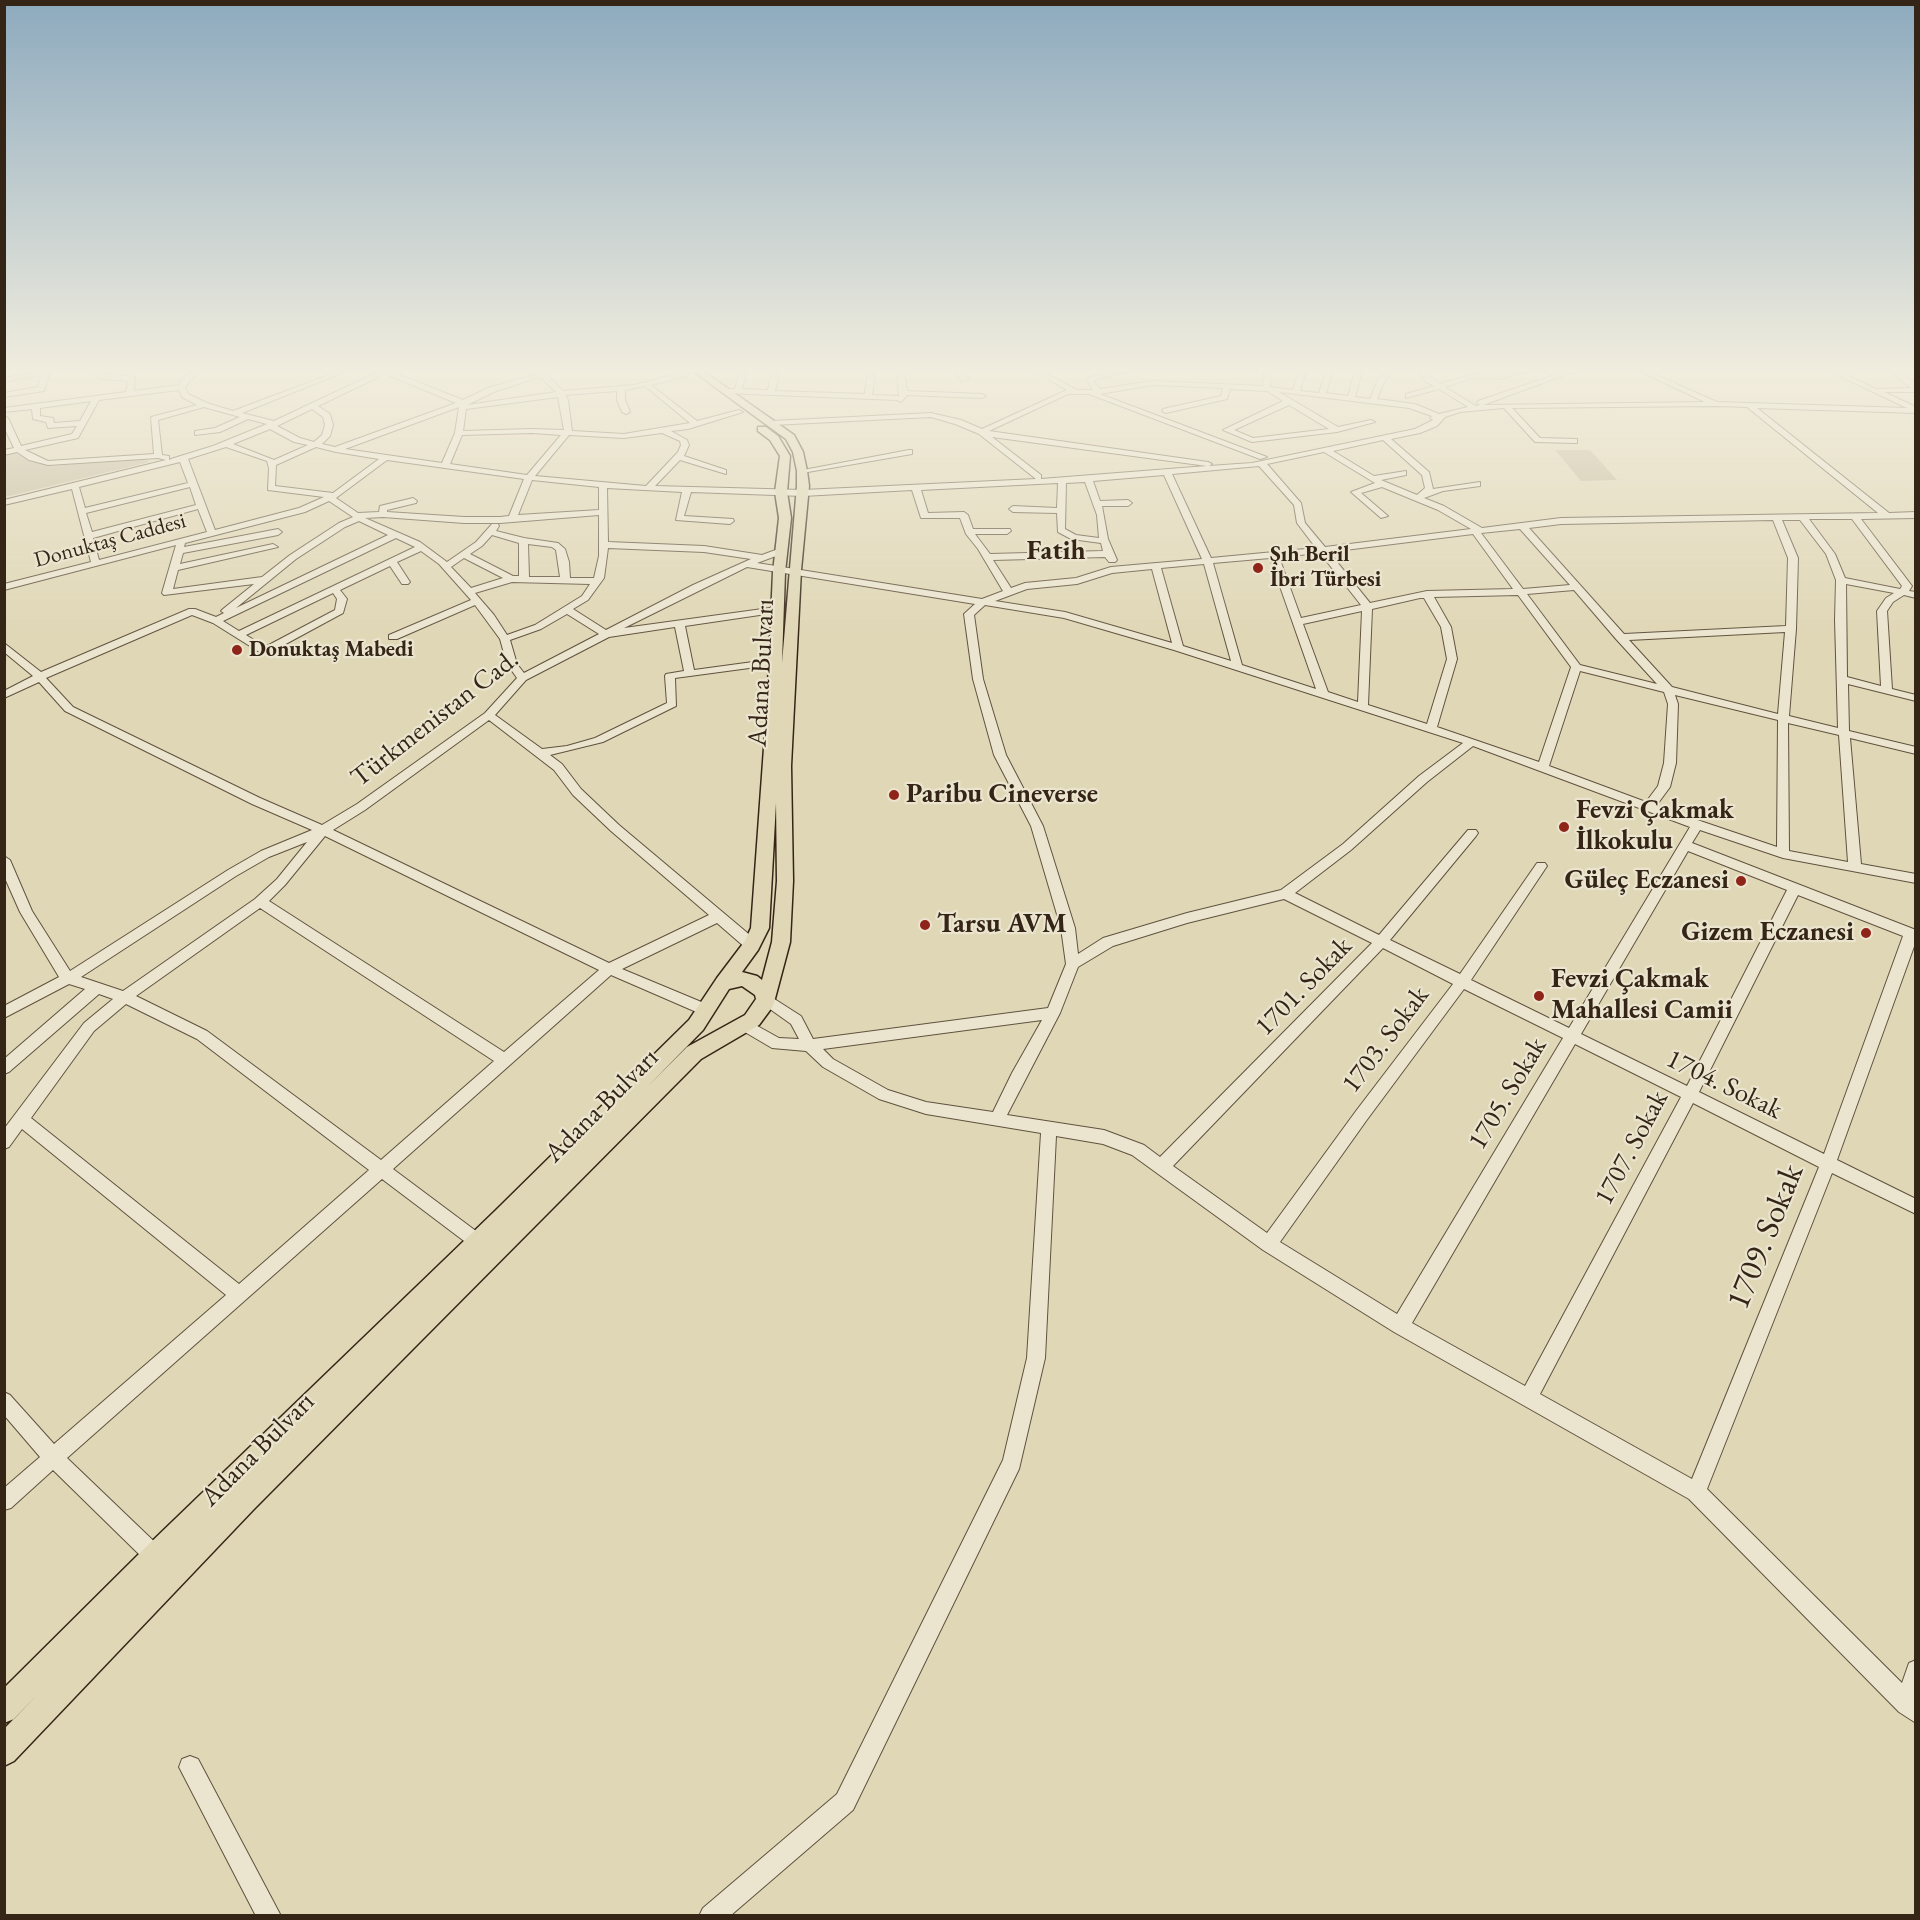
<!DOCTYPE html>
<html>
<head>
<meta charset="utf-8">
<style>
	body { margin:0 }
	#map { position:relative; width:1920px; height:1920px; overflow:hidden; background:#e0d7b6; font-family:"EB Garamond",serif }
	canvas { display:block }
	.frame { position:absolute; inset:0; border:6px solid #352516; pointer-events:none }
</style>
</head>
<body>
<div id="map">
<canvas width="1920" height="1920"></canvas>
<div class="frame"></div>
</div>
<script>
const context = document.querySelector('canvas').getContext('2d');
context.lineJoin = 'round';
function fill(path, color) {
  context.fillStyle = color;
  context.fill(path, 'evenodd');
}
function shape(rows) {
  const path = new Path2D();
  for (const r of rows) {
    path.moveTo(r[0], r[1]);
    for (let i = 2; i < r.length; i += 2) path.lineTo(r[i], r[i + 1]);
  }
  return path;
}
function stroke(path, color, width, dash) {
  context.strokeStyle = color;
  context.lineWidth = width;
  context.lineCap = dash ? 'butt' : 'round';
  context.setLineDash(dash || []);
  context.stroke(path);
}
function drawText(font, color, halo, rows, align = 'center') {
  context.font = font + ' "EB Garamond",serif';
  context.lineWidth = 4.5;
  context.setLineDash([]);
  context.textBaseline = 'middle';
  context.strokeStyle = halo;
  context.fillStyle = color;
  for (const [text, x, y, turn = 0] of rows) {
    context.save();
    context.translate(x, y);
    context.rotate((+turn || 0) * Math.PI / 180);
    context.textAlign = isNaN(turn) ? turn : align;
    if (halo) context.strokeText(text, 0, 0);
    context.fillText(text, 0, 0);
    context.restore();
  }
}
fill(shape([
	[1555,450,1590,450,1617,480,1581,481],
	[15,453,39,463,53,466,141,458,150,462,5,497,4,455]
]), '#c3b99b');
const minor = shape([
	[42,371,50,371,44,391,4,397,4,393,38,387,41,375,4,382,4,378,42,371],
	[87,371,135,377,134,391,179,385,185,376,196,371,203,371,191,380,185,387,188,394,207,403,233,411,339,371,347,371,242,413,274,421,380,371,390,371,463,400,490,387,548,371,557,371,547,375,563,391,634,385,684,372,688,374,687,376,651,385,697,421,739,410,743,412,688,429,671,431,687,440,689,445,684,456,726,470,726,474,680,460,655,486,803,490,1036,479,979,434,955,424,931,417,772,425,768,423,772,421,931,413,961,420,982,429,1067,390,1034,371,1042,371,1077,390,1093,390,1086,378,1117,371,1128,371,1093,381,1100,389,1153,381,1263,386,1264,371,1271,371,1270,387,1293,390,1299,371,1306,371,1300,391,1319,393,1326,371,1333,371,1326,393,1348,396,1355,371,1362,371,1355,397,1370,399,1378,379,1387,371,1394,371,1384,382,1377,399,1415,404,1439,414,1468,407,1439,389,1406,398,1406,394,1434,386,1426,382,1418,371,1424,371,1440,384,1472,374,1500,375,1518,371,1529,371,1500,379,1473,378,1445,387,1476,406,1480,405,1477,403,1478,401,1566,371,1576,371,1483,405,1705,402,1639,371,1647,371,1717,402,1907,408,1829,371,1838,371,1876,389,1911,388,1889,371,1897,371,1916,384,1916,392,1884,392,1916,407,1916,413,1757,408,1889,513,1916,512,1916,518,1861,519,1912,586,1909,591,1916,592,1916,598,1904,595,1893,602,1887,611,1892,689,1916,695,1916,701,1848,684,1849,731,1916,747,1916,754,1850,738,1861,864,1916,874,1916,883,1783,858,1700,830,1692,843,1916,930,1916,941,1837,1160,1916,1199,1916,1214,1832,1173,1707,1489,1902,1683,1909,1663,1916,1660,1916,1723,1899,1712,1689,1499,1394,1332,1263,1250,1132,1155,1103,1144,1056,1136,1045,1358,1019,1469,853,1810,730,1916,699,1916,703,1908,837,1794,1003,1460,1027,1358,1041,1133,926,1114,879,1099,823,1067,806,1051,772,1048,738,1028,736,1024,738,1020,743,1018,779,1038,799,1039,791,1024,760,1002,758,998,760,994,765,993,801,1016,813,1039,1048,1008,1066,964,1061,928,1031,826,994,755,973,679,964,614,975,604,747,567,624,628,777,607,782,610,780,612,685,626,694,670,775,659,780,662,779,664,675,678,676,706,603,742,550,755,562,764,581,789,619,825,757,941,759,945,757,949,747,949,717,923,622,969,711,1006,713,1010,711,1014,701,1014,611,975,393,1169,484,1237,486,1242,484,1247,478,1250,472,1247,382,1179,67,1458,162,1549,165,1556,162,1563,155,1566,148,1563,53,1470,11,1508,4,1510,4,1488,40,1457,4,1415,4,1392,10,1395,54,1444,226,1295,22,1129,9,1147,4,1149,4,1129,84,1023,113,999,99,994,9,1072,4,1074,4,1059,85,989,69,984,4,1018,4,1006,59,977,20,912,4,876,4,856,10,860,32,911,70,971,228,870,261,851,312,830,252,804,65,711,39,682,4,698,4,691,33,676,4,652,4,643,41,672,189,609,195,609,216,617,224,613,221,611,223,609,254,584,164,595,162,593,176,545,4,590,4,584,91,562,72,489,4,505,4,500,166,460,158,458,48,465,29,460,17,452,4,455,4,450,14,448,4,427,4,416,8,418,21,446,72,434,77,426,48,428,46,422,33,419,32,409,4,412,4,408,126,392,128,381,101,379,87,371],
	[385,374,456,403,335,447,322,444,330,436,333,425,330,414,318,406,385,374],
	[540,377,556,392,467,405,496,391,540,377],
	[1153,385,1223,388,1221,396,1163,409,1162,411,1166,413,1227,399,1230,389,1267,391,1283,401,1223,430,1252,442,1337,432,1375,422,1371,420,1338,427,1279,392,1409,408,1432,416,1430,418,1433,420,1415,429,1252,463,1209,466,1212,464,1208,462,989,431,1068,394,1089,394,1260,459,1267,457,1100,394,1153,385],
	[645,386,690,423,624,434,572,431,568,400,565,395,617,391,617,400,622,412,626,414,630,412,625,400,625,390,645,386],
	[179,390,182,397,197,405,151,417,154,454,48,461,25,450,78,438,99,400,179,390],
	[558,397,564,430,532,429,463,431,466,409,558,397],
	[91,401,80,421,54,423,53,418,40,416,40,408,91,401],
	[1289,405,1329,429,1253,438,1234,430,1289,405],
	[1718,406,1747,407,1878,513,1561,518,1482,528,1444,506,1424,498,1443,491,1480,486,1480,482,1433,489,1429,472,1391,439,1420,433,1437,426,1445,417,1460,412,1504,408,1535,442,1574,443,1577,443,1577,439,1540,438,1512,408,1718,406],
	[204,407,240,417,215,428,195,431,195,435,220,432,248,419,267,424,213,446,174,458,169,460,169,456,162,455,158,420,204,407],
	[459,407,455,433,442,463,345,449,459,407],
	[312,409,323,417,325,425,322,435,314,442,300,438,277,426,312,409],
	[270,429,294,442,308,445,274,460,233,444,270,429],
	[532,433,561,435,527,475,450,464,462,435,532,433],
	[662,433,680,441,681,445,678,452,646,486,535,476,569,435,624,438,662,433],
	[992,437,1207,466,1041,479,1041,475,992,437],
	[1383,440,1422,475,1425,488,1417,495,1381,480,1406,475,1406,471,1374,476,1333,451,1383,440],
	[226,447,267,461,269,468,268,490,324,497,299,508,215,530,188,459,226,447],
	[316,447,336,452,379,459,333,493,275,486,276,465,316,447],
	[1324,452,1375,483,1351,492,1381,518,1388,516,1361,493,1382,487,1438,510,1471,529,1325,547,1305,523,1301,503,1267,464,1324,452],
	[387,460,445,468,524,479,509,516,500,517,464,517,387,512,387,510,416,503,417,501,413,498,380,506,379,512,358,513,336,498,387,460],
	[180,462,188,483,85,508,79,487,180,462],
	[1259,466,1294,505,1297,523,1316,548,1211,558,1172,474,1259,466],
	[1164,475,1202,559,1111,567,1076,578,1025,583,1011,588,993,560,1105,557,1109,562,1115,562,1117,560,1108,539,1102,506,1128,506,1132,503,1128,500,1100,501,1093,481,1164,475],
	[532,480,599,487,599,510,518,515,532,480],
	[1085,482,1097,515,1099,538,1076,535,1065,529,1066,483,1085,482],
	[1058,483,1057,508,1013,506,1009,509,1013,512,1057,513,1058,532,1071,539,1101,543,1103,551,990,554,975,534,1007,534,1011,531,1010,529,973,529,968,515,964,512,928,513,921,490,1058,483],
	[190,487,196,505,92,532,86,513,190,487],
	[607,488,682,492,676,520,730,524,734,521,733,519,684,516,691,492,803,496,912,490,921,518,960,518,966,534,978,549,1003,591,982,599,757,563,784,553,786,551,781,548,762,555,704,546,608,542,607,488],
	[329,501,353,517,339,523,290,555,262,577,173,589,178,570,278,547,273,544,180,564,183,553,278,535,282,532,278,529,184,547,185,543,305,512,329,501],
	[198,509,207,532,99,560,93,538,198,509],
	[599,515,599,556,594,578,570,578,569,562,565,549,558,543,524,538,496,531,499,526,498,524,492,524,476,542,447,562,420,542,365,518,383,517,464,523,500,523,599,515],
	[1809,519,1852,519,1902,586,1900,589,1845,578,1835,554,1809,519],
	[1773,520,1788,558,1786,626,1624,634,1529,528,1561,524,1773,520],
	[1782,520,1800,520,1826,554,1836,580,1835,620,1838,728,1789,716,1796,629,1798,558,1782,520],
	[359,521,388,535,236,608,296,559,345,527,359,521],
	[1520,529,1570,585,1523,589,1481,533,1520,529],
	[1473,534,1513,589,1427,591,1370,603,1329,552,1473,534],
	[492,535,519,543,519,576,513,576,470,554,482,546,492,535],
	[396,538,415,547,239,631,223,621,396,538],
	[528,544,552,547,556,550,560,577,529,577,528,544],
	[608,548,704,552,751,559,693,585,606,630,573,609,588,600,604,578,608,548],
	[421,551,439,564,471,600,389,635,389,639,397,639,475,605,500,639,507,664,517,678,485,713,357,804,322,825,260,798,73,707,46,678,192,615,213,623,261,653,269,653,343,613,347,599,340,590,390,566,402,584,408,584,410,582,397,562,421,551],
	[1320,553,1361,605,1301,618,1279,557,1320,553],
	[464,558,503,578,471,588,451,567,464,558],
	[1270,558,1316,689,1242,665,1213,563,1270,558],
	[1204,564,1231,661,1183,646,1161,568,1204,564],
	[1152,569,1172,643,1065,612,995,601,1027,589,1077,584,1112,573,1152,569],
	[512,582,590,584,582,596,535,625,507,635,494,615,475,593,512,582],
	[1846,584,1894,593,1886,598,1877,611,1881,686,1847,677,1846,584],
	[1574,590,1616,639,1657,684,1580,665,1527,594,1574,590],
	[333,593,337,599,335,610,265,647,246,635,333,593],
	[1518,595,1571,667,1539,762,1437,727,1457,659,1451,627,1434,597,1518,595],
	[1420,598,1424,598,1441,627,1447,659,1427,724,1368,705,1372,609,1420,598],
	[985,605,1064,618,1174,650,1463,743,1419,776,1343,844,1281,890,1187,913,1103,938,1078,954,1075,928,1043,826,1006,755,983,679,974,615,985,605],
	[1362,611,1358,702,1328,692,1303,624,1362,611],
	[567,614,599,634,524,673,517,664,510,640,541,629,567,614],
	[675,627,684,671,666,674,665,676,667,703,595,738,567,746,542,749,495,715,526,680,609,637,675,627],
	[1785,632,1778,714,1672,687,1629,640,1785,632],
	[1580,671,1664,692,1668,704,1664,763,1658,786,1646,802,1549,766,1580,671],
	[1675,695,1778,720,1777,847,1656,806,1670,787,1676,763,1678,704,1675,695],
	[489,720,554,770,573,795,611,831,709,915,609,963,333,830,365,810,489,720],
	[1788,723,1839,735,1848,862,1789,851,1788,723],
	[1473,746,1690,827,1569,1028,1471,980,1547,866,1545,863,1537,863,1460,974,1390,940,1476,836,1478,833,1476,830,1468,830,1379,935,1295,893,1351,850,1427,782,1473,746],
	[325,836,599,970,504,1052,269,901,285,885,325,836],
	[307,842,277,879,255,899,123,991,81,977,236,876,269,857,307,842],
	[1688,851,1787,890,1687,1086,1581,1034,1688,851],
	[1798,895,1903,936,1824,1154,1699,1092,1798,895],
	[1284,899,1372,943,1160,1157,1144,1145,1104,1130,1007,1115,1060,1013,1078,967,1113,946,1187,923,1284,899],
	[260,908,494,1061,381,1160,207,1031,136,996,260,908],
	[1383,948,1453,984,1356,1111,1267,1233,1173,1166,1383,948],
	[1464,989,1563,1038,1397,1314,1280,1242,1366,1121,1464,989],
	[126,1004,197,1039,369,1170,239,1284,31,1118,94,1031,126,1004],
	[1042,1020,1012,1073,993,1112,926,1102,888,1090,833,1059,823,1049,1042,1020],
	[1575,1044,1681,1097,1525,1386,1412,1323,1575,1044],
	[1693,1103,1819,1167,1692,1479,1540,1394,1693,1103],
	[740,371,747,371,742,389,768,390,771,375,775,373,779,375,775,391,865,394,867,376,863,371,870,371,875,376,872,395,899,396,897,371,904,371,907,391,982,394,986,396,982,398,907,395,901,402,897,400,724,393,724,389,735,389,740,371],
	[953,371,961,371,969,379,962,381,953,371],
	[909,450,912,450,912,454,802,473,798,471,909,450],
	[190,1756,198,1759,281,1916,256,1916,179,1767,182,1759,190,1756]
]);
const major = shape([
	[693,371,703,371,794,435,803,452,807,471,809,486,801,570,791,766,793,881,790,942,773,1006,759,1025,701,1059,254,1509,14,1761,4,1766,4,1729,40,1692,14,1719,4,1723,4,1688,146,1547,495,1211,689,1020,717,978,745,941,751,928,767,706,773,572,779,518,775,492,780,456,770,440,758,431,758,427,766,427,778,436,790,456,787,492,791,518,785,572,782,663,797,486,797,471,793,452,786,439,693,371],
	[776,803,777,881,772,942,762,980,757,976,742,972,758,950,769,928,776,803],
	[742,986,755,995,756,999,745,1015,687,1047,648,1086,703,1030,729,989,742,986]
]);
stroke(minor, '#60523e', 2);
stroke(major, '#352516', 3);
fill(minor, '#ebe5d0');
fill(major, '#e0d7b6');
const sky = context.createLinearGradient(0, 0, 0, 639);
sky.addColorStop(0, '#8daabe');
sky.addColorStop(0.58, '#f1edde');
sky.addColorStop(1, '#f1edde00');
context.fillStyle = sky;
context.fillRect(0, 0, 1920, 639);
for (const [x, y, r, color] of [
	[1258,568,6,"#8f2418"],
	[237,650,6,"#8f2418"],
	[894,795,6,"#8f2418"],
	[1564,827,6,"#8f2418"],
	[1741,881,6,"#8f2418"],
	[925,925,6,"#8f2418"],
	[1866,933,6,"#8f2418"],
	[1539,996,6,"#8f2418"]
]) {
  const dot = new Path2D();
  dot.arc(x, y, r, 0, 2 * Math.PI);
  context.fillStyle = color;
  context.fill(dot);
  stroke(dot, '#ebe5d0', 2);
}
drawText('22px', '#352516', '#ebe5d0', [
	["Donuktaş Caddesi",110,541,-15]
]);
drawText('bold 22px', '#352516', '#ebe5d0', [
	["Şıh Beril",1270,555],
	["İbri Türbesi",1270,580],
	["Donuktaş Mabedi",249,650]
], 'left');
drawText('bold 27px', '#352516', '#ebe5d0', [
	["Fatih",1056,552]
]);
drawText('27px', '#352516', '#ebe5d0', [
	["Adana Bulvarı",762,673,-87],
	["Türkmenistan Cad.",435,719,-38],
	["1701. Sokak",1304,987,-46],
	["1703. Sokak",1386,1040,-53],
	["1704. Sokak",1724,1085,26],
	["1705. Sokak",1508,1094,-59],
	["Adana Bulvarı",602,1106,-45],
	["1707. Sokak",1632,1148,-62],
	["Adana Bulvarı",258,1450,-45]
]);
drawText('bold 27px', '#352516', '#ebe5d0', [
	["Paribu Cineverse",906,795],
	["Fevzi Çakmak",1576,811],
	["İlkokulu",1576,842],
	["Güleç Eczanesi",1729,881,"right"],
	["Tarsu AVM",937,925],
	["Gizem Eczanesi",1854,933,"right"],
	["Fevzi Çakmak",1551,980],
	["Mahallesi Camii",1551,1011]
], 'left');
drawText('33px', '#352516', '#ebe5d0', [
	["1709. Sokak",1766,1237,-68]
]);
</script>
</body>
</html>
